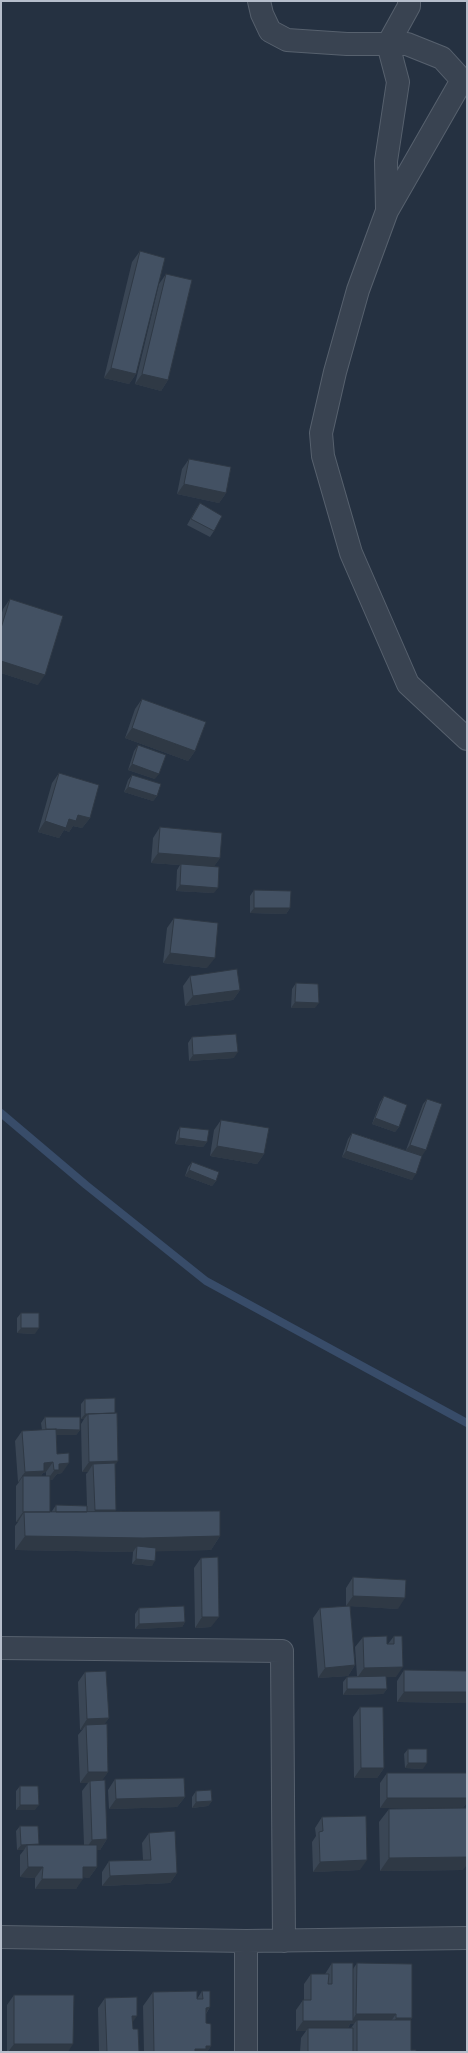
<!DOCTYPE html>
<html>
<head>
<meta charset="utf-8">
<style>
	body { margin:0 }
	#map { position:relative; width:468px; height:2053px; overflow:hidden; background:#253141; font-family:Jost,sans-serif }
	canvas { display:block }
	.frame { position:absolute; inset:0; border:2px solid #b6becb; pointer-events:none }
</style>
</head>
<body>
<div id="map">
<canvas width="468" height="2053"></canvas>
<div class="frame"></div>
</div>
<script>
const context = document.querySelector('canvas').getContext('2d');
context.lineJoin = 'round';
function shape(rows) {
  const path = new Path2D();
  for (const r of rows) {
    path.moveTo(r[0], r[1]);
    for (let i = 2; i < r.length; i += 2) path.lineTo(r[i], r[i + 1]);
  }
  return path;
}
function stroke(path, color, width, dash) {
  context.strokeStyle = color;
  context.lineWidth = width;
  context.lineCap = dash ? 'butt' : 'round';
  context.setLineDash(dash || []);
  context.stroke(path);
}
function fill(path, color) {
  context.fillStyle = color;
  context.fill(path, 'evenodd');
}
stroke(shape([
	[1,1113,86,1185,206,1281,467,1423]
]), '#384c69', 8);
const street = shape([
	[259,1,262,14,270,31,287,40,347,44,407,44,442,58,462,80,467,81],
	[462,80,387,211,358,290,335,372,321,433,323,456,351,553,408,684,467,739],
	[387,209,386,161,398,82,388,44,409,6,409,1],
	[1,1648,282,1651,284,1941],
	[1,1937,246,1941,467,1938],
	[246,1941,246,2052]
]);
stroke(street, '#57616e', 24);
stroke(street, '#394351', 22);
fill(shape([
	[140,251,136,374,129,384,104,378,132,262],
	[166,274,168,380,161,391,135,384,159,284],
	[189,459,226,493,219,503,177,494,182,469],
	[200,503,214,531,210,537,187,525,196,509],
	[10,599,38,685,1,673,1,616,3,609],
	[142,699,195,751,188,761,125,738,135,709],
	[138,745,155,779,128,770,134,751],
	[59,773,90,818,82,828,73,826,69,832,64,830,59,838,38,832,52,783],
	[132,775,157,796,153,801,124,792,128,780],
	[160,827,220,858,214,866,214,893,176,891,177,870,180,865,151,863,153,838],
	[254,890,290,908,286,914,250,913,250,896],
	[174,918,207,968,163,963,167,928],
	[190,976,240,990,233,1000,185,1006,183,986],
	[296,983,315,1008,291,1008,292,989],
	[192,1037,234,1058,189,1061,188,1043],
	[384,1096,399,1127,395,1132,372,1124,380,1102],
	[427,1099,422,1156,412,1180,342,1157,348,1139,352,1133,414,1153,406,1150,423,1104],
	[221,1120,264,1154,257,1164,210,1156,214,1130],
	[180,1127,207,1142,203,1147,175,1144,177,1132],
	[192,1162,216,1181,212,1186,185,1176,188,1167],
	[21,1313,35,1334,17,1333,17,1318],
	[85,1399,115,1466,115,1512,220,1536,211,1550,156,1551,152,1566,132,1564,133,1552,15,1550,15,1526,18,1522,16,1522,16,1486,19,1482,18,1482,15,1441,22,1431,42,1430,41,1423,45,1417,80,1430,76,1435,56,1435,57,1454,62,1473,57,1474,52,1480,50,1480,50,1512,52,1512,52,1511,56,1505,87,1506,86,1474,88,1472,82,1472,81,1424,84,1419,81,1419,81,1404],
	[46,1472,46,1476,41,1476,43,1473],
	[201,1558,211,1627,195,1628,194,1568],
	[353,1577,398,1609,350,1606,355,1665,348,1676,318,1678,313,1618,320,1608,349,1606,346,1606,346,1588],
	[139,1608,185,1622,182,1627,135,1629,135,1614],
	[394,1636,396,1677,386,1677,387,1689,383,1694,343,1695,343,1682,347,1677,357,1676,355,1647,363,1637,387,1644,388,1644],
	[404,1670,467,1671,467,1703,397,1702,397,1681],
	[85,1672,109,1718,104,1724,108,1772,102,1780,107,1839,100,1850,97,1850,97,1867,89,1878,83,1877,76,1889,35,1889,35,1878,20,1877,20,1855,24,1850,17,1850,16,1831,20,1826,39,1844,38,1845,84,1845,82,1791,88,1783,80,1783,78,1735,83,1729,80,1730,78,1682],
	[360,1707,384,1768,377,1778,354,1778,353,1717],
	[408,1749,423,1769,405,1768,404,1754],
	[387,1773,467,1773,467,1802,463,1808,463,1870,380,1871,379,1822,389,1809,445,1808,380,1808,380,1783],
	[115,1779,185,1797,177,1807,109,1809,108,1790],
	[20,1786,35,1810,16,1810,16,1791],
	[196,1791,212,1801,208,1806,192,1808,192,1797],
	[322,1817,360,1870,313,1872,312,1842,316,1836,315,1828],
	[149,1833,177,1873,170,1883,102,1886,102,1872,109,1861,143,1860,142,1843],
	[332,1963,353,1969,357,1963,412,2018,410,2020,411,2050,416,2052,300,2052,301,2038,306,2031,296,2031,296,2010,303,2000,304,2000,304,1984,311,1974,325,1974],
	[350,2024,354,2024,351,2028,348,2028],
	[202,1991,210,2007,206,2014,206,2023,211,2046,207,2052,144,2052,143,2006,153,1992,197,1999],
	[14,1995,68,2052,7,2052,7,2005],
	[105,1998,133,2023,133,2029,139,2052,99,2052,98,2008]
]), '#3a4655');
fill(shape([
	[111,368,136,374,129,384,104,378],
	[142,374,168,380,161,391,135,384],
	[184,484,226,493,219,503,177,494],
	[1,661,45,675,38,685,1,673],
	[132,728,195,751,188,761,125,738],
	[132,764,159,774,155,779,128,770],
	[128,787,157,796,153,801,124,792],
	[78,815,90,818,82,828,73,826,69,832,64,830,59,838,38,832,45,821,69,819],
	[158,853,220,858,213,868,181,864,180,865,151,863],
	[180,885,218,888,214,893,176,891],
	[254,908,290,908,286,914,250,913],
	[170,953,215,958,207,968,163,963],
	[240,990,233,1000,185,1006,193,996],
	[295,1002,319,1003,315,1008,291,1008],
	[238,1052,234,1058,189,1061,193,1055],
	[375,1118,399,1127,395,1132,372,1124],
	[179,1138,207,1142,203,1147,175,1144],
	[410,1145,426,1150,422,1156,406,1150],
	[217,1146,264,1154,257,1164,210,1156],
	[346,1151,416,1174,412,1180,342,1157],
	[189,1170,216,1181,212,1186,185,1176],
	[21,1328,39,1328,35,1334,17,1333],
	[115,1413,88,1414,84,1419,81,1419,85,1414],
	[46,1429,80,1430,76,1435,42,1435],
	[118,1461,111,1472,93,1464,88,1472,82,1472,89,1462],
	[53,1462,46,1472,43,1473,37,1481,23,1476,19,1482,18,1482,25,1472,44,1463],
	[69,1463,62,1473,57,1474,52,1480,47,1480,59,1464],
	[95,1510,116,1510,109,1520,88,1521],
	[23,1512,50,1512,24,1512,18,1522,16,1522],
	[25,1536,220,1536,211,1550,137,1552,137,1546,133,1552,15,1550],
	[136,1559,155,1561,152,1566,132,1564],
	[353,1596,405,1598,398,1609,346,1606],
	[202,1617,219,1617,211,1627,195,1628],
	[185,1622,182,1627,135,1629,139,1624],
	[355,1665,348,1676,318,1678,325,1668],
	[403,1667,396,1677,357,1678,364,1668],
	[347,1689,387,1689,383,1694,343,1695],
	[404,1692,467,1692,467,1703,397,1702],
	[109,1718,102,1728,86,1725,83,1729,80,1730,87,1719],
	[408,1763,427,1763,423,1769,405,1768],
	[361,1768,384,1768,377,1778,354,1778],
	[88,1772,108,1772,101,1782,90,1781,88,1783,80,1783],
	[185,1797,177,1807,109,1809,116,1799],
	[387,1798,467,1798,467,1802,463,1808,380,1808],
	[212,1801,208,1806,192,1808,196,1802],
	[20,1805,39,1805,35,1810,16,1810],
	[107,1839,100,1850,85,1850,92,1840],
	[39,1844,35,1849,27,1845,24,1850,17,1850,21,1845],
	[467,1857,467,1865,463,1870,380,1871,389,1858],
	[367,1860,360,1870,313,1872,320,1862],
	[28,1867,43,1867,35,1878,20,1877],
	[83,1867,97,1867,89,1878,76,1877],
	[177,1873,170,1883,102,1886,110,1876],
	[42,1879,83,1879,76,1889,35,1889],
	[210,2007,200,2021,206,2008],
	[356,2014,396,2014,389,2024,357,2020,354,2024,350,2024,346,2031,308,2028,306,2031,296,2031,303,2021,352,2021],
	[132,2016,137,2016,130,2026],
	[396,2018,412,2018,404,2028,389,2028],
	[14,2044,73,2044,68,2052,8,2052],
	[206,2046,211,2046,207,2052,194,2052,195,2049]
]), '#2f3945');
const building = shape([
	[140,251,165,258,136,374,111,368,140,251],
	[166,274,192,280,168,380,142,374,166,274],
	[189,459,231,467,226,493,184,484,189,459],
	[200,503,222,516,214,531,191,519,200,503],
	[10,599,63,616,45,675,1,661,1,628,10,599],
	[142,699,206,722,195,751,132,728,142,699],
	[138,745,166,755,159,774,132,764,138,745],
	[59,773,99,785,90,818,78,815,76,821,69,819,66,828,45,821,59,773],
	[132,775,161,784,157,796,128,787,132,775],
	[160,827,222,833,220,858,158,853,160,827],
	[181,864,219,867,218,888,180,885,181,864],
	[254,890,291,891,290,908,254,908,254,890],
	[174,918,218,923,215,958,170,953,174,918],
	[237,969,240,990,193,996,190,976,237,969],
	[296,983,318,984,319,1003,295,1002,296,983],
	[236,1034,238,1052,193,1055,192,1037,236,1034],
	[384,1096,407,1105,399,1127,375,1118,384,1096],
	[427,1099,442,1104,426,1150,410,1145,427,1099],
	[221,1120,269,1128,264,1154,217,1146,221,1120],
	[180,1127,209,1130,207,1142,179,1138,180,1127],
	[352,1133,422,1156,416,1174,346,1151,352,1133],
	[192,1162,219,1172,216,1181,189,1170,192,1162],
	[21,1313,39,1313,39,1328,21,1328,21,1313],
	[115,1398,115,1413,85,1414,85,1399,115,1398],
	[117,1413,118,1461,89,1462,88,1414,117,1413],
	[45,1417,80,1417,80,1430,46,1429,45,1417],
	[56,1429,57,1454,69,1453,69,1463,59,1464,59,1470,54,1470,53,1462,44,1463,44,1471,25,1472,22,1431,56,1429],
	[115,1463,116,1510,95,1510,93,1464,115,1463],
	[23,1476,50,1476,50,1512,23,1512,23,1476],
	[56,1505,87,1506,87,1512,56,1512,56,1505],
	[220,1511,220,1536,143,1538,25,1536,24,1512,220,1511],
	[137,1546,156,1548,155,1561,136,1559,137,1546],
	[218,1557,219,1617,202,1617,201,1558,218,1557],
	[353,1577,406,1580,405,1598,353,1596,353,1577],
	[184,1606,185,1622,139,1624,139,1608,184,1606],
	[350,1606,355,1665,325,1668,320,1608,350,1606],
	[387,1636,387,1644,394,1644,394,1636,402,1636,403,1667,364,1668,363,1637,387,1636],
	[404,1670,467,1671,467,1692,404,1692,404,1670],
	[106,1671,109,1718,87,1719,85,1672,106,1671],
	[386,1676,387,1689,347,1689,347,1677,386,1676],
	[360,1707,383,1707,384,1768,361,1768,360,1707],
	[107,1724,108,1772,88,1772,86,1725,107,1724],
	[408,1749,427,1749,427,1763,408,1763,408,1749],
	[387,1773,467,1773,467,1798,387,1798,387,1773],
	[184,1778,185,1797,116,1799,115,1779,184,1778],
	[105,1780,107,1839,92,1840,90,1781,105,1780],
	[20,1786,38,1786,39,1805,20,1805,20,1786],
	[211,1790,212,1801,196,1802,196,1791,211,1790],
	[467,1808,467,1857,389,1858,389,1809,467,1808],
	[366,1816,367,1860,320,1862,319,1832,323,1831,322,1817,366,1816],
	[20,1826,38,1826,39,1844,21,1845,20,1826],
	[175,1831,177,1873,110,1876,109,1861,151,1860,149,1833,175,1831],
	[27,1845,97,1845,97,1867,83,1867,83,1879,42,1879,43,1867,28,1867,27,1845],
	[332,1963,353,1963,353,2021,303,2021,303,2000,311,2000,311,1974,329,1974,328,1984,332,1984,332,1963],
	[357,1963,412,1964,412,2018,396,2018,396,2014,356,2014,357,1963],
	[197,1991,197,1999,203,1999,202,1991,210,1991,210,2007,206,2008,206,2023,211,2024,211,2046,206,2046,206,2049,195,2049,195,2052,154,2052,153,1992,197,1991],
	[14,1995,74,1995,73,2044,14,2044,14,1995],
	[137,1997,137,2016,132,2016,133,2029,138,2029,139,2052,107,2052,105,1998,137,1997],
	[357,2020,411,2020,411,2050,416,2050,416,2052,357,2052,357,2020],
	[308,2028,353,2028,353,2052,308,2052,308,2028]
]);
fill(building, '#435163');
stroke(building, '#2f3945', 1);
</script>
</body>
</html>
